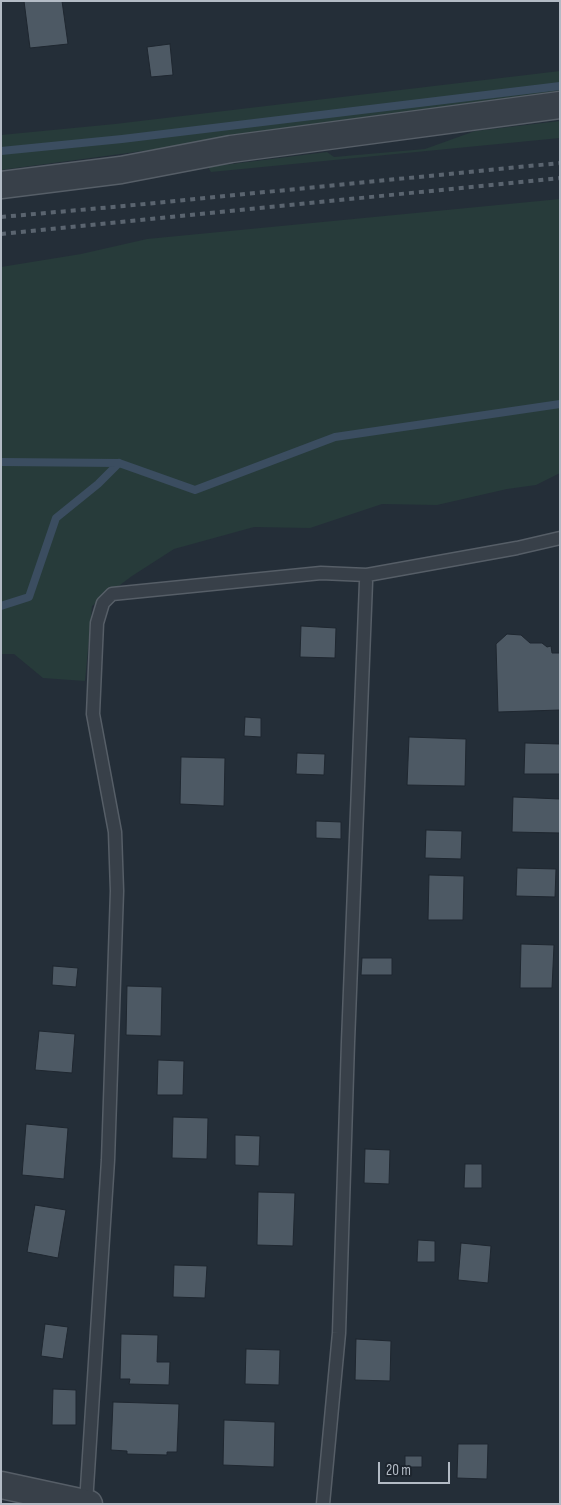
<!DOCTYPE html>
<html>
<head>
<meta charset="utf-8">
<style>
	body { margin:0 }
	#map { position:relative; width:561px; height:1505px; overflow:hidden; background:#242e38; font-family:"Sofia Sans Condensed",sans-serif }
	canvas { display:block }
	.frame { position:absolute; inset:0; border:2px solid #b3bbc5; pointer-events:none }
	.scale { position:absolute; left:378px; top:1462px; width:72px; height:22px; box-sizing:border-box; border:2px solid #b3bbc5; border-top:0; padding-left:6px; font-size:15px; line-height:18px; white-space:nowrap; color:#b3bbc5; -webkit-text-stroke:4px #1d252e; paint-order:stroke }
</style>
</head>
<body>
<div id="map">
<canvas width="561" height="1505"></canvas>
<div class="frame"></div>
<div class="scale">20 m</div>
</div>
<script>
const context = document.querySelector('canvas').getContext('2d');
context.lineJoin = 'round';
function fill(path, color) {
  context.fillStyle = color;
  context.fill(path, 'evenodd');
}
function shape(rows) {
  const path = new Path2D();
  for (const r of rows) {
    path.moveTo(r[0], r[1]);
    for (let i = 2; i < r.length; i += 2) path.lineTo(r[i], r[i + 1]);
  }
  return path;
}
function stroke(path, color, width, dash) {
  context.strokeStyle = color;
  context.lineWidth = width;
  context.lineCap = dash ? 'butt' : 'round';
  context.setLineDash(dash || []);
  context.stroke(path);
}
fill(shape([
	[560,71,560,95,1,170,1,135,115,124],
	[560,121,560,138,211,172,208,167,327,152,334,157,425,149,475,131],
	[560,199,560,473,536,485,507,489,437,505,382,504,310,528,254,527,174,549,132,576,92,606,85,681,43,678,14,654,1,654,1,267,81,254,147,239]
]), '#273b3a');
stroke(shape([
	[1,151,122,139,560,86],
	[1,462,119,463,195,490,335,437,560,404],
	[1,606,29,597,56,518,98,484,119,463]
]), '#3b4d60', 8);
const building = shape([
	[24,1,62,1,68,44,30,48,24,1],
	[170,44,173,75,151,77,147,47,170,44],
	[301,626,336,628,335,658,300,657,301,626],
	[507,634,521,635,530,643,542,643,547,647,551,646,552,653,560,653,560,710,498,712,496,644,507,634],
	[245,717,261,718,261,737,244,736,245,717],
	[409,737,466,739,465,786,407,785,409,737],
	[525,743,560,744,560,774,524,774,525,743],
	[297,753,325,754,324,775,296,774,297,753],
	[181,757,225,758,224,806,180,804,181,757],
	[513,797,560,799,560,833,512,832,513,797],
	[316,821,341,822,341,839,316,838,316,821],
	[426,830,462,831,461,859,425,858,426,830],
	[517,868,556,869,555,897,516,896,517,868],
	[429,875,464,876,463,920,428,920,429,875],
	[521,944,554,945,552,988,520,988,521,944],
	[362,958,392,958,392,975,361,975,362,958],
	[53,966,78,968,76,987,52,985,53,966],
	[127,986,162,987,161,1036,126,1035,127,986],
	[39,1031,75,1034,72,1073,35,1070,39,1031],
	[158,1060,184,1061,183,1095,157,1095,158,1060],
	[173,1117,208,1118,207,1159,172,1158,173,1117],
	[26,1124,68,1128,64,1179,22,1175,26,1124],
	[235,1135,260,1136,259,1166,235,1165,235,1135],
	[365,1149,390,1150,389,1184,364,1183,365,1149],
	[465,1164,482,1164,482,1188,464,1188,465,1164],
	[258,1192,295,1193,293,1246,257,1245,258,1192],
	[35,1205,66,1210,58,1258,27,1252,35,1205],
	[418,1240,435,1241,435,1262,417,1262,418,1240],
	[461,1243,491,1246,488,1283,458,1280,461,1243],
	[174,1265,207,1266,205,1298,173,1297,174,1265],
	[45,1324,68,1327,63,1359,41,1356,45,1324],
	[121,1334,158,1335,157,1362,170,1362,169,1385,129,1384,130,1379,120,1379,121,1334],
	[356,1339,391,1341,390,1381,355,1380,356,1339],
	[246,1349,280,1350,279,1385,245,1384,246,1349],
	[53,1389,76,1390,76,1425,52,1425,53,1389],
	[113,1402,179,1404,177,1452,167,1452,167,1455,127,1454,127,1451,111,1450,113,1402],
	[224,1420,275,1422,274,1467,223,1465,224,1420],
	[458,1444,488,1444,487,1479,457,1478,458,1444],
	[405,1456,422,1456,422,1467,405,1467,405,1456]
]);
fill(building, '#4d5964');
stroke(building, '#1f2730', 1);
const lane = shape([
	[86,1503,108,1160,117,891,115,832,93,714,97,623,103,603,112,594,321,573,367,575,517,548,560,538],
	[323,1504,339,1333,348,1042,366,582]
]);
const street = shape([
	[1,185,121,170,231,149,560,105],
	[1,1485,89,1504]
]);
stroke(lane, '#565e67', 15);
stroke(street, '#565e67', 29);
stroke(lane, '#384049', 12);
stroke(street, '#384049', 26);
stroke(shape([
	[1,217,124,206,560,163],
	[1,234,560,178]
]), '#5a646f', 4, [5, 5]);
</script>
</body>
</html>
